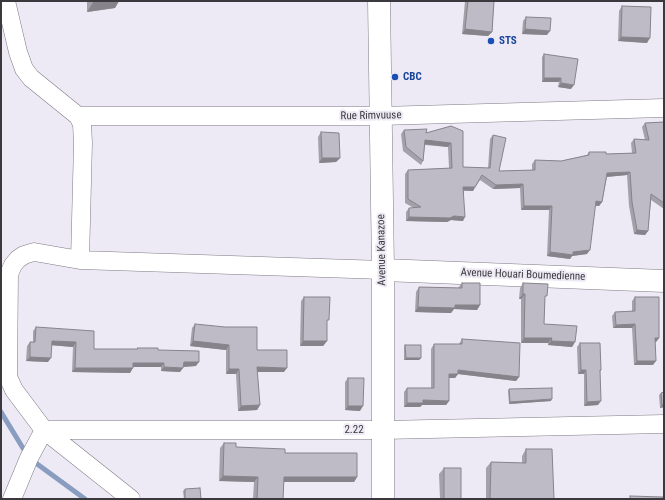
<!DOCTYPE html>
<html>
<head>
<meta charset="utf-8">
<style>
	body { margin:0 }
	#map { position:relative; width:665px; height:500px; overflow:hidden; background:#eeeaf5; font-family:"Roboto Condensed",sans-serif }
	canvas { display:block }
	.frame { position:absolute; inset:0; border:2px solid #3b393e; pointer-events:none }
</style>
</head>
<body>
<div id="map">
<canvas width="665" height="500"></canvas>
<div class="frame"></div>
</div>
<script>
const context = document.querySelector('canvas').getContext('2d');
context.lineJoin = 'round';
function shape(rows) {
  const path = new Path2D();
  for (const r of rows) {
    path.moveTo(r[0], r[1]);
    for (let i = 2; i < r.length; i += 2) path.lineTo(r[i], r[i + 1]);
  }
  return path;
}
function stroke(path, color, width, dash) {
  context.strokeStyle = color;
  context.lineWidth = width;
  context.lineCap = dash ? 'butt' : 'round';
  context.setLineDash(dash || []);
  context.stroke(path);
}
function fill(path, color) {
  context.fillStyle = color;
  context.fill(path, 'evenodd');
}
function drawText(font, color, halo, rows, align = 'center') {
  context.font = font + ' "Roboto Condensed",sans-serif';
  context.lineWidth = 4;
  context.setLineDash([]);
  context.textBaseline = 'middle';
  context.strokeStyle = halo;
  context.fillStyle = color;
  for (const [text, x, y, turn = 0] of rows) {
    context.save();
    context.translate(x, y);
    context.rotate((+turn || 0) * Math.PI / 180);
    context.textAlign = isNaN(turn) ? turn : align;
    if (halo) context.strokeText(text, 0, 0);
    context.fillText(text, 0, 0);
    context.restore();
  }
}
stroke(shape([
	[1,412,29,458,85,499]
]), '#899dc1', 5);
const street = shape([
	[6,1,18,52,24,69,31,78,78,116,82,124,83,143,80,260],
	[78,116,380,116,664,108],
	[44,430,383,430,664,424],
	[12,499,29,458,44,430],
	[131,499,44,430,14,390,8,377,9,274,13,265,18,259,24,255,34,252,80,260,383,270]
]);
const secondary = shape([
	[379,1,383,270,383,499],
	[383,270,664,281]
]);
stroke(street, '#7e7b85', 19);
stroke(secondary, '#7e7b85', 23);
stroke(street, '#fff', 18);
stroke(secondary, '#fff', 22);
fill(shape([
	[87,1,119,1,115,8,87,12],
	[465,1,494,1,492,32,488,36,462,34],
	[622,6,647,43,618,41,619,11],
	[526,17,547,35,522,34,523,21],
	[544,54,571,89,558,87,559,82,542,82,542,57],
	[664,122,664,209,651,200,648,231,645,235,634,234,629,206,627,175,607,177,602,202,599,206,595,206,587,254,572,256,570,259,547,256,549,210,521,210,520,188,493,189,480,180,473,191,464,191,463,221,451,220,447,222,406,221,406,212,409,208,414,208,405,203,405,174,408,170,449,168,448,147,425,145,423,161,421,165,403,151,401,134,404,130,426,133,451,126,463,167,488,168,490,139,493,135,499,171,532,170,532,164,535,160,561,161,587,155,589,152,606,154,632,153,631,143,634,139,645,140,642,127,645,123],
	[321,132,340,158,336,162,319,163,318,137],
	[462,283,480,305,477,310,454,309,451,313,415,312,416,292,419,287,458,288],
	[523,283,545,299,544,324,575,342,572,347,548,345,548,343,521,343,521,299,519,299,520,288],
	[304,297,327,323,327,341,323,346,300,346,301,301],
	[635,297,659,338,656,342,655,342,653,365,634,365,632,328,613,328,612,316,615,312,632,311,632,301],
	[195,324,257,350,284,372,257,372,260,405,257,410,238,411,236,374,226,374,226,350,190,346,192,328],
	[36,327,94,349,137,349,137,348,158,350,196,366,183,367,180,372,161,371,161,367,133,367,130,373,72,372,73,347,51,345,48,362,26,361,27,346,30,342,33,342,33,331],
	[462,339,519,377,516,381,458,374,455,378,449,378,449,401,446,405,422,405,420,407,404,407,404,392,407,388,431,388,431,349,434,344,459,344],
	[580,343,601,370,600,372,598,405,584,406,584,374,578,374,577,347],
	[405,345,421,358,419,360,404,360,404,347],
	[348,378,360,411,345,410,345,382],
	[509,389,551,401,509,404,508,391],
	[664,392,664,407,660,408,659,395,661,393],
	[224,443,236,447,285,453,357,477,354,482,284,482,283,499,253,499,254,482,219,481,220,448],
	[526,449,554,499,486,499,486,468,491,462,522,463,522,456],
	[444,468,461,499,440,499,439,474],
	[185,489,201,499,184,499,183,491]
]), '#a4a1aa');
fill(shape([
	[94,1,119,1,115,8,87,12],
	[465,29,492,32,488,36,462,34],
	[525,29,550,31,547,35,522,34],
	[621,37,650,38,647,43,618,41],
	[544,78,561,78,559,82,542,82],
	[561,83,574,85,571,89,558,87],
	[425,140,451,143,448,147,423,144],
	[322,158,340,158,336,162,319,163],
	[630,172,627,175,605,177,607,173],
	[523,184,520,188,493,189,496,185],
	[463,187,475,187,473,191,461,190],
	[596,201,602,202,599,206,593,205],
	[524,206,552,206,549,210,521,210],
	[454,216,465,217,463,221,451,220,447,222,406,221,409,217],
	[637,230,648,231,645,235,634,234],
	[590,250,587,254,572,256,570,259,547,256,550,252,573,252],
	[523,294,525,294,521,299,519,299],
	[455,305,480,305,477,310,454,309,451,313,415,312,418,307],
	[635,324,632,328,613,328,616,325],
	[524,338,552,338,548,343,521,343],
	[655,338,659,338,656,342,652,342],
	[52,341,76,342,73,347,49,345],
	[193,341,229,345,226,350,190,346],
	[303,341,327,341,323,346,300,346],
	[551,341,575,342,572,347,548,345],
	[30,357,51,358,48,362,26,361],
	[406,358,421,358,419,360,404,360],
	[637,361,656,361,653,365,634,365],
	[184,362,199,362,196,366,181,367],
	[133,363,164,363,161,367,130,367],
	[164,367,183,368,180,372,161,371],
	[257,367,287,368,284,372,254,372],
	[75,368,133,368,130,373,72,372],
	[229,369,239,369,236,374,226,374],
	[458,370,519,377,516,381,458,374,455,378,446,378,449,374],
	[581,370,586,370,584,374,578,374],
	[552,399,551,401,509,404,510,402],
	[423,400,449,401,446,405,422,405,420,407,404,407,407,403],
	[601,401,598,405,584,406,587,402],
	[260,405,257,410,238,411,241,406],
	[662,405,664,405,664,407,660,408],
	[348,406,363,406,360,411,345,410],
	[223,476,258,477,254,482,219,481],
	[284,477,357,477,354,482,281,482]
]), '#86838b');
const building = shape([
	[468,1,494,1,492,32,465,29,468,1],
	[622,6,651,7,650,38,621,37,622,6],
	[526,17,551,18,550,31,525,29,526,17],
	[544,54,578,59,574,85,561,83,561,78,544,78,544,54],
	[664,122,664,203,651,194,648,231,637,230,632,202,630,172,607,173,602,202,596,201,590,250,573,252,573,255,550,252,552,206,524,206,523,184,496,185,482,175,475,187,463,187,465,217,454,216,450,218,409,217,409,208,421,207,408,199,408,170,452,168,451,143,425,140,423,161,406,147,404,130,427,129,426,133,451,126,463,131,463,167,490,168,493,135,506,138,499,171,535,170,535,160,561,161,589,155,589,152,606,152,606,154,636,153,634,139,649,140,645,123,664,122],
	[321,132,339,133,340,158,322,158,321,132],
	[462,283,480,283,480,305,455,305,455,308,418,307,419,287,462,288,462,283],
	[523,283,548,284,547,296,545,296,544,324,577,326,575,342,551,341,552,338,524,338,525,294,523,294,523,283],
	[304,297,330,297,329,320,327,320,327,341,303,341,304,297],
	[635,297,659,297,659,338,655,338,656,361,637,361,635,324,616,325,615,312,635,311,635,297],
	[195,324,225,327,257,327,257,350,287,350,287,368,257,367,260,405,241,406,239,369,229,369,229,345,193,341,195,324],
	[36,327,94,331,94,349,138,349,137,348,158,348,158,350,199,351,199,362,184,362,183,368,164,367,164,363,133,363,133,368,75,368,76,342,52,341,51,358,30,357,30,342,35,342,36,327],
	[462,339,520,343,519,377,458,370,458,374,449,374,449,401,423,400,423,403,407,403,407,388,434,388,434,344,462,344,462,339],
	[580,343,600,343,601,370,600,370,601,401,587,402,586,370,581,370,580,343],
	[405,345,421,345,421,358,406,358,405,345],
	[348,378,364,378,363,406,348,406,348,378],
	[552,388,552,399,510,402,509,389,552,388],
	[664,392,664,405,662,405,661,393,664,392],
	[224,443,236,443,236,447,285,449,285,453,357,453,357,477,284,477,283,499,257,499,258,477,223,476,224,443],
	[526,449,552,449,554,499,490,499,491,462,526,463,526,449],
	[444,468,461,468,461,499,444,499,444,468],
	[200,488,201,499,185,499,185,489,200,488],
	[630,496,663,497,663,499,630,499,630,496]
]);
fill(building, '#bfbbc6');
stroke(building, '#86838b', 1);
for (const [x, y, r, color] of [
	[491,41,4,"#1a4fb4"],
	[395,77,4,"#1a4fb4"]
]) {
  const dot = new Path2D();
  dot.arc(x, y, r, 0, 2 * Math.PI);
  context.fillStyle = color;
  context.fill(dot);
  stroke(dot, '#eeeaf5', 1.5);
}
drawText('bold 11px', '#164399', '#eeeaf5', [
	["STS",499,41],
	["CBC",403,77]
], 'left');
drawText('11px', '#3b393e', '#eeeaf5', [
	["Rue Rimvuuse",371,116,-1],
	["Avenue Kanazoe",382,250,-91],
	["Avenue Houari Boumedienne",523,275,2],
	["2.22",354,430]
]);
</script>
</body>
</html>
